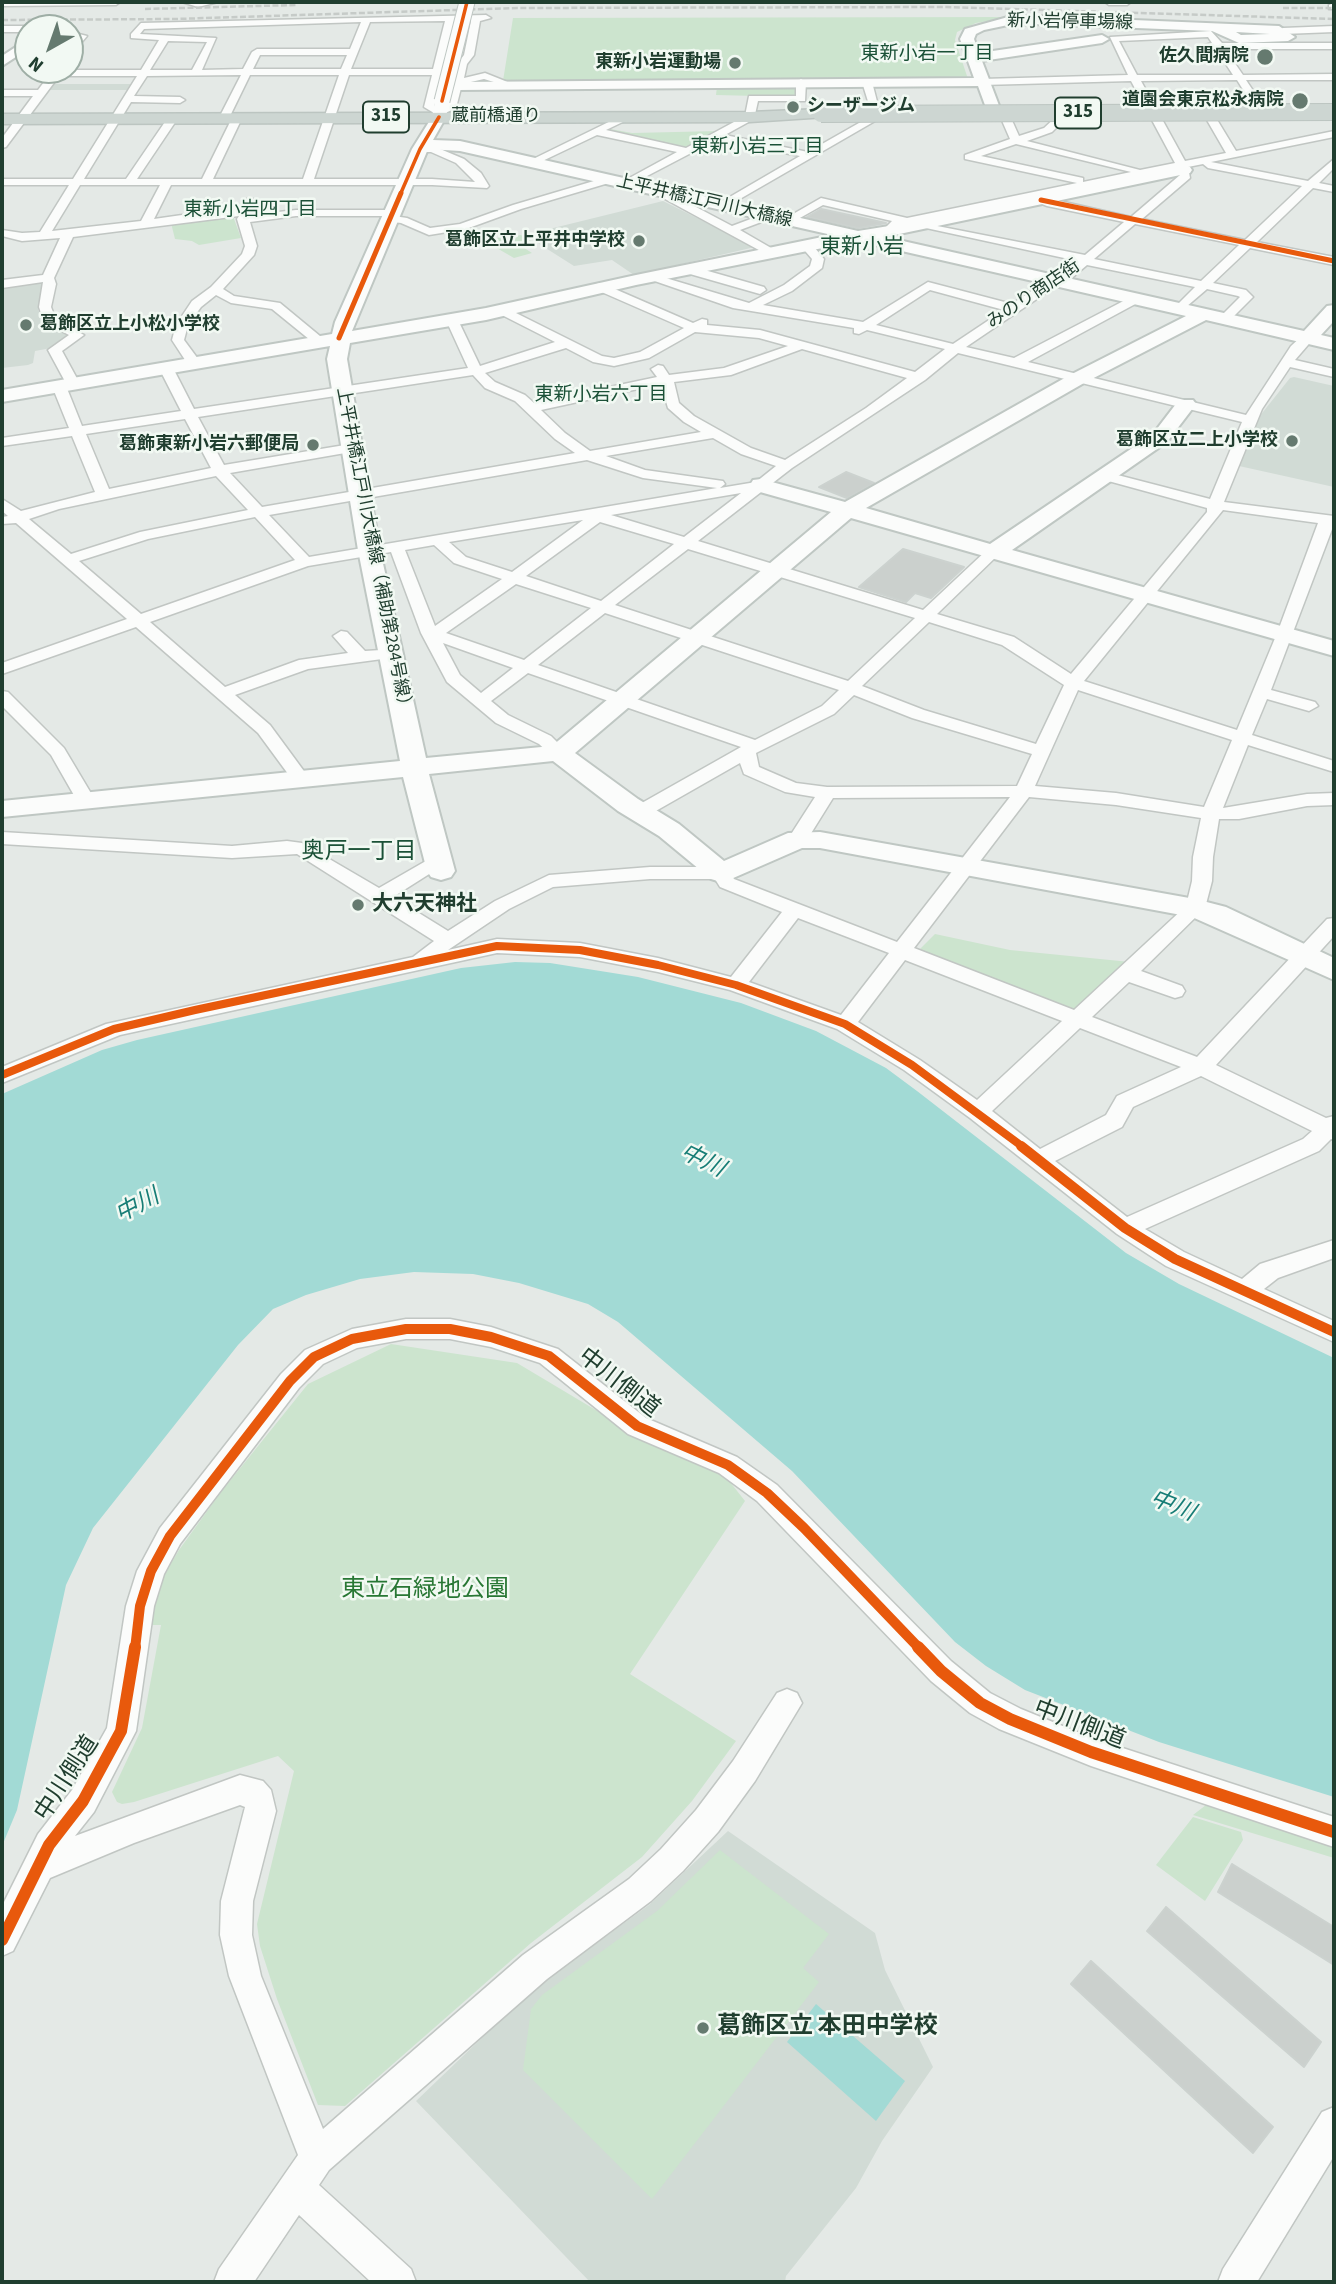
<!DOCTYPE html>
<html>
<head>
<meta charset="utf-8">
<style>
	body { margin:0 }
	#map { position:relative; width:1336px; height:2284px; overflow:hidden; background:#e4e9e6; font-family:"Source Sans 3",sans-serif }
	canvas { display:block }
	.frame { position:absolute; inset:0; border:4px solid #203e2f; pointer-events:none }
	.north { position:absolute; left:14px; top:14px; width:70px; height:70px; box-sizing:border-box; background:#f2f9f3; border:2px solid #9eaea5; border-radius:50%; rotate:220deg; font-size:19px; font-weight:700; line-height:28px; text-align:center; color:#203e2f }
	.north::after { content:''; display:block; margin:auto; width:24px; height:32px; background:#657a6f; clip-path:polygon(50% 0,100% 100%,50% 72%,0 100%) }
</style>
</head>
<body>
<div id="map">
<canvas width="1336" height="2284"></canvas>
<div class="frame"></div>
<div class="north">N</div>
</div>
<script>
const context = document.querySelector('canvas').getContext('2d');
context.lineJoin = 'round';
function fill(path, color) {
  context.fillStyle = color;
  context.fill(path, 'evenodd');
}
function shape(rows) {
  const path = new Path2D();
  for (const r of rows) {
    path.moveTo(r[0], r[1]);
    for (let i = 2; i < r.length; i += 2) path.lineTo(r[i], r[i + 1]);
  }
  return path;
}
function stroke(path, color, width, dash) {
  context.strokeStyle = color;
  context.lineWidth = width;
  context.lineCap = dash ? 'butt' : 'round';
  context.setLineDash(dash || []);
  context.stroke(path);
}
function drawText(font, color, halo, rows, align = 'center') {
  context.font = font + ' "Source Sans 3","Noto Sans JP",sans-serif';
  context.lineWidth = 5;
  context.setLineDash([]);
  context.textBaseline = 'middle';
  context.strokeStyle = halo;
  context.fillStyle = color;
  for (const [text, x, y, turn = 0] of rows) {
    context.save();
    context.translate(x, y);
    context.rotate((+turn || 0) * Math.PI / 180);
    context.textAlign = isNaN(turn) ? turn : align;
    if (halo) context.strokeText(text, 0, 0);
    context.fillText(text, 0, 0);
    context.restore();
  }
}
fill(shape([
	[51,84,134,84,130,90,47,90],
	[663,201,755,247,634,275,612,260,574,266,525,235],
	[41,280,46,284,38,310,46,323,72,336,51,348,35,351,33,363,28,365,2,368,2,285],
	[1294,377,1334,386,1334,487,1239,466,1259,417,1290,378],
	[728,1831,875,1933,885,1970,933,2067,882,2141,856,2188,786,2276,785,2282,590,2282,416,2101,533,1989,649,1905]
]), '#d1dbd5');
fill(shape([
	[1011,17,976,23,957,32,955,40,968,79,503,81,513,18],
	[795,85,797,97,716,95,717,86],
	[605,128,632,133,719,131,687,150,603,132],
	[233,216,241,238,199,245,192,241,175,239,171,223],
	[521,235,531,241,518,244,532,253,514,258,488,243,497,238],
	[935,934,1010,950,1130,962,1077,1013,918,951],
	[391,1344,517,1363,651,1443,732,1478,730,1482,745,1501,630,1674,736,1741,692,1801,642,1857,531,1943,345,2106,318,2105,277,1999,260,1946,257,1924,294,1771,278,1756,134,1802,122,1804,117,1802,112,1792,142,1728,161,1625,148,1625,158,1585,179,1550,221,1492,308,1384],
	[1218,1801,1334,1838,1334,1858,1193,1815,1206,1805],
	[1193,1817,1241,1832,1243,1840,1205,1901,1156,1865],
	[720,1850,829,1934,803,1968,819,1982,652,2199,523,2070,531,2009,542,1995,657,1911]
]), '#cce4ce');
fill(shape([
	[515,962,550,963,638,977,741,1003,816,1031,886,1068,917,1091,1126,1253,1179,1284,1334,1358,1334,1797,1159,1742,1025,1690,986,1666,955,1642,792,1471,618,1322,588,1304,519,1283,473,1274,414,1272,360,1279,306,1295,273,1309,238,1345,93,1528,66,1585,17,1810,2,1846,2,1094,102,1050,137,1040,461,968],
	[816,2004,905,2081,876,2121,787,2042]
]), '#a2dad5');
const building = shape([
	[821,209,886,223,858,228,807,217,821,209],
	[846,472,874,483,847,498,819,487,846,472],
	[903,549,964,567,931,598,915,593,906,602,859,587,903,549],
	[1232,1864,1334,1927,1334,1965,1218,1892,1232,1864],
	[1166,1907,1321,2042,1304,2067,1147,1931,1166,1907],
	[1091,1961,1273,2127,1253,2153,1071,1984,1091,1961]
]);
fill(building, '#cbd0cd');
stroke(building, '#ccd2cf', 2);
const street = shape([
	[2,2,120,2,116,5,2,6,2,2],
	[182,2,218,2,198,7,182,2],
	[1105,2,1131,2,1127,5,1109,5,1105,2],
	[1334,3,1334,9,1329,9,1329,5,1334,3],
	[486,15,491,18,480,21,474,55,467,64,464,78,485,73,510,83,510,87,484,79,462,84,456,108,439,116,424,107,432,75,349,75,314,179,432,179,475,182,456,163,431,152,420,152,415,149,420,146,433,146,464,159,481,173,489,186,487,188,432,185,171,185,154,219,217,210,242,209,247,199,251,198,257,201,251,215,296,210,392,210,398,213,394,216,407,218,430,228,460,224,513,205,604,178,612,178,612,182,521,209,466,229,429,235,401,223,385,221,386,216,296,216,250,222,257,246,254,255,223,289,234,296,280,303,326,341,320,345,315,344,272,309,231,303,216,295,201,307,188,325,184,340,201,363,194,367,189,366,172,340,176,325,192,301,211,287,242,254,245,246,237,219,239,216,73,237,54,278,56,284,51,307,56,320,84,335,62,351,80,384,73,388,68,387,48,350,69,335,44,322,39,307,43,282,2,288,2,280,43,275,60,238,22,241,2,236,2,230,22,233,40,232,69,185,2,185,2,179,73,179,137,76,59,76,6,147,2,148,2,138,33,96,2,96,2,90,38,90,53,70,141,70,159,40,131,38,131,34,141,23,486,15],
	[445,21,433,69,351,69,370,22,445,21],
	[454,21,471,21,464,55,457,64,447,104,439,109,434,106,442,83,442,72,454,21],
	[361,22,350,49,257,49,252,52,243,69,202,70,216,38,140,34,144,29,361,22],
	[168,41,207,42,192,70,150,70,168,41],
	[260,55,347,55,341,69,253,69,260,55],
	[241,75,221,114,222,116,231,114,250,75,339,75,303,179,213,179,242,118,237,115,232,118,202,179,137,179,178,118,173,115,169,116,126,179,84,179,131,102,180,103,185,100,180,97,134,96,147,76,241,75],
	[80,185,160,185,141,221,52,231,80,185],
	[2,26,28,26,32,28,28,28,28,32,2,32,2,26],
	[1334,26,1334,32,1283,34,1278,31,1283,28,1334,26],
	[1211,31,1222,43,1334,43,1334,49,1225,49,1243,75,1334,74,1334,80,1246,80,1266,110,1261,113,1257,112,1237,80,1141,81,1185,161,1226,153,1204,115,1209,112,1213,113,1236,151,1334,131,1334,137,1211,162,1308,181,1334,159,1334,168,1319,183,1334,186,1334,192,1313,188,1257,242,1334,257,1334,265,1250,248,1213,283,1246,290,1253,297,1228,322,1224,323,1218,319,1240,297,1238,296,1207,289,1179,313,1173,309,1195,287,1087,265,1067,282,1056,286,966,347,1014,358,1135,295,1139,296,1139,302,1028,362,1246,415,1291,346,1303,335,1308,334,1314,338,1295,360,1334,369,1334,377,1290,367,1262,409,1224,502,1334,516,1334,524,1271,690,1315,702,1318,706,1309,711,1267,699,1252,735,1334,761,1334,772,1248,745,1223,808,1307,794,1334,793,1334,805,1307,806,1239,819,1219,819,1213,857,1212,881,1205,908,1141,971,1182,986,1185,991,1182,996,1175,998,1129,982,1092,1017,1197,1057,1327,919,1334,918,1334,936,1216,1065,1326,1118,1334,1116,1334,1140,1331,1139,1319,1151,1145,1229,1184,1252,1242,1279,1260,1264,1334,1240,1334,1258,1278,1278,1264,1289,1334,1321,1334,1342,1166,1266,1117,1234,970,1118,904,1070,837,1029,730,990,658,972,580,957,497,953,120,1035,2,1083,2,1067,106,1024,413,957,434,941,297,854,232,858,2,844,2,832,232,846,287,841,302,843,379,888,438,854,445,856,448,860,445,864,393,897,448,931,495,901,549,875,650,867,721,867,728,869,734,879,897,942,1010,797,833,798,805,843,798,845,788,839,815,797,785,792,744,774,740,763,647,816,633,816,631,812,633,808,741,747,528,673,491,701,508,715,551,736,568,753,559,758,553,757,539,744,496,723,447,682,421,633,391,552,308,566,150,622,225,687,299,660,348,653,333,636,341,631,347,632,365,651,397,649,399,653,397,657,308,669,235,695,270,725,309,778,306,782,294,782,258,733,136,627,2,674,2,663,127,619,16,523,2,524,2,517,8,516,2,511,2,499,21,511,95,492,72,436,2,446,2,438,69,428,52,386,54,383,64,383,66,386,82,426,181,411,159,368,166,364,173,368,194,409,468,368,446,320,452,316,458,320,480,366,555,342,498,313,496,310,502,306,602,356,614,358,640,352,684,328,597,290,597,284,601,283,693,323,702,319,707,320,707,325,760,330,915,372,945,349,867,330,859,334,854,333,854,328,733,308,643,277,649,273,749,303,784,285,810,266,812,259,800,245,806,241,810,242,824,259,822,268,792,291,763,305,863,322,928,282,1012,304,1048,280,1059,276,1078,261,926,228,920,225,922,223,1085,255,1124,222,1047,206,1037,202,1037,198,898,227,886,236,880,233,892,221,823,205,791,223,781,221,821,198,907,218,1077,183,965,159,965,155,1010,139,1000,116,1005,113,1010,116,1019,136,1044,128,1059,114,1068,116,1052,132,1027,141,1140,170,1175,163,1131,81,982,85,977,82,982,79,1128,75,1110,37,1211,31],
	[1208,37,1212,43,1201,46,1216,49,1233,75,1137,75,1119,41,1208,37],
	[1016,144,1131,172,1083,182,1083,178,981,156,1016,144],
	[1203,164,1208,168,1302,186,1245,240,1142,219,1190,178,1188,167,1203,164],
	[1178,169,1180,175,1131,217,1042,197,1178,169],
	[1135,224,1239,245,1201,281,1094,259,1135,224],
	[930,290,1004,310,953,344,876,325,930,290],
	[695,332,759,338,788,346,724,368,669,375,663,366,658,365,651,369,657,377,534,403,525,395,495,382,485,373,566,348,593,362,614,366,649,358,695,332],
	[802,349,907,378,866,408,785,460,751,448,694,416,679,403,674,382,731,375,802,349],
	[958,353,1242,422,1210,499,1106,472,1099,476,1101,479,1207,508,1207,512,1071,674,1014,637,937,614,998,555,1001,552,998,549,988,549,923,610,698,541,792,468,925,380,958,353],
	[473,375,485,388,515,401,555,439,575,453,262,507,230,473,351,452,358,448,351,444,224,465,198,417,473,375],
	[661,384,668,408,684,422,701,432,590,451,565,433,541,410,661,384],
	[185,419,211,468,109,489,86,434,185,419],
	[713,438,741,454,776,466,756,482,720,488,725,484,723,481,645,470,606,456,713,438],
	[587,460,643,478,717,488,309,557,269,515,587,460],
	[216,476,248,510,140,532,71,554,29,519,59,509,216,476],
	[741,493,684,537,611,515,741,493],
	[1223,510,1318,523,1278,631,1237,730,1084,681,1223,510],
	[255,517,295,560,141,614,79,561,148,539,255,517],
	[583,520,512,572,466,557,449,542,583,520],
	[600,522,674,544,601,601,526,576,600,522],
	[434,545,454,563,502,579,435,626,405,550,434,545],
	[688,549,915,618,848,681,615,605,688,549],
	[516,584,591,608,524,660,446,633,516,584],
	[605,613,839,690,822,706,755,740,538,665,605,613],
	[929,622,1002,645,1064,685,1036,744,924,710,862,686,929,622],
	[443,643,513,668,481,693,460,675,443,643],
	[1078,690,1232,740,1204,807,1116,793,1035,786,1078,690],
	[854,695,912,718,1032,754,1017,786,827,787,796,783,759,767,756,753,834,714,854,695],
	[1029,797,1116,805,1201,818,1193,857,1192,881,1186,906,1074,1010,914,948,1029,797],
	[650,879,715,879,720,887,782,912,731,977,658,958,580,943,497,939,448,950,509,909,553,887,650,879],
	[798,918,889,953,841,1015,749,982,798,918],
	[905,960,1062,1021,977,1100,920,1060,858,1022,905,960],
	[1080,1028,1181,1067,1117,1096,1106,1115,1040,1149,992,1111,1080,1028],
	[1201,1076,1312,1131,1303,1139,1127,1217,1055,1161,1122,1127,1133,1107,1201,1076],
	[79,34,87,36,70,56,70,46,79,34],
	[14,50,28,51,28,57,11,55,9,53,14,50],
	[801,79,806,82,805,101,758,101,754,119,725,135,808,152,873,115,882,117,726,207,716,205,800,156,716,140,626,187,620,184,622,182,677,152,597,135,534,165,525,163,625,114,629,115,629,119,606,130,686,148,745,116,749,96,796,96,796,82,801,79],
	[867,79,872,82,880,113,871,111,862,82,867,79],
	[654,189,662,189,732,226,764,214,772,214,772,218,740,230,778,252,768,255,654,193,654,189],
	[687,265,764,287,766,290,760,294,683,272,681,269,687,265],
	[2,691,8,692,64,748,95,800,93,804,79,804,51,755,2,706,2,691],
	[406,1319,450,1319,491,1327,558,1349,646,1418,737,1457,777,1485,951,1661,990,1693,1021,1709,1092,1738,1334,1817,1334,1847,1091,1766,999,1729,970,1713,931,1681,757,1501,719,1473,628,1434,540,1363,491,1347,450,1339,406,1339,357,1348,323,1364,299,1388,180,1544,164,1574,154,1606,136,1731,94,1812,75,1836,240,1775,263,1781,271,1790,276,1811,253,1901,252,1935,261,1976,323,2129,523,1955,629,1879,661,1849,696,1810,733,1761,777,1693,787,1689,797,1693,802,1703,755,1781,718,1832,683,1871,651,1901,547,1979,329,2170,319,2185,411,2269,416,2282,371,2282,299,2215,254,2282,214,2282,219,2269,298,2155,229,1976,220,1935,221,1901,245,1807,240,1805,134,1843,50,1878,13,1951,2,1956,2,1906,38,1834,72,1790,107,1728,126,1606,137,1571,160,1528,281,1374,305,1350,352,1329,406,1319],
	[1334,2107,1334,2156,1257,2282,1218,2282,1223,2269,1322,2112,1334,2107]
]);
const secondary = shape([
	[1036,16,1279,26,1295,37,1288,41,1239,43,1212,31,1036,24,1008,25,984,30,976,34,974,39,979,53,1102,35,1109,39,1102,43,982,61,1003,116,996,120,989,116,978,86,458,90,451,86,458,82,974,78,960,39,965,29,1008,17,1036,16],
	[1236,32,1270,34,1241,35,1236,32],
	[28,39,28,49,2,66,2,56,28,39],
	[442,97,449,101,446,117,433,140,460,141,858,231,926,220,1184,165,1190,167,1192,170,1190,173,885,237,1304,331,1327,306,1334,305,1334,321,1321,335,1334,338,1334,350,1206,320,1084,383,866,508,990,544,1153,434,1179,400,1193,400,1196,404,1167,442,1012,550,1334,641,1334,656,851,518,575,753,638,799,679,824,724,861,788,833,820,832,1195,899,1226,907,1334,958,1334,980,1192,917,820,848,802,848,731,879,721,882,711,879,659,836,618,811,553,761,429,774,455,871,451,877,441,880,431,877,427,871,403,777,2,817,2,801,400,761,358,550,327,359,330,346,2,402,2,390,332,334,335,322,412,149,432,117,435,101,442,97],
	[428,149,460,151,832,235,636,275,486,308,352,331,428,149],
	[858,241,1186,316,1070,375,845,502,761,479,753,480,750,485,753,490,831,512,552,746,426,758,380,550,347,359,350,343,486,320,636,285,858,241]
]);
const primary = shape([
	[821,109,827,111,829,114,827,117,750,122,2,124,2,114,750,112,821,109]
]);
stroke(street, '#c1c6c3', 3);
stroke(secondary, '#bfc7c3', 4);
stroke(primary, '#bcc5c1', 3);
fill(street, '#fbfcfb');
fill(secondary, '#fbfcfb');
fill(primary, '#cdd6d2');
stroke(shape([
	[1283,8,1334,8],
	[145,9,296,5],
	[2,20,176,19,517,8,947,7,1334,19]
]), '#c6cbc8', 2.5, [6, 2.5]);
const secondaryBridge = shape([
	[442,101,467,2]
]);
const primaryBridge = shape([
	[821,114,1334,112]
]);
stroke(secondaryBridge, '#bfc7c3', 17, []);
stroke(primaryBridge, '#bcc5c1', 18, []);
stroke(secondaryBridge, '#fbfcfb', 15);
stroke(primaryBridge, '#cdd6d2', 16);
stroke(shape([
	[442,101,467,2],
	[400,195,420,149,439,117]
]), '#e8590c', 3.5);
stroke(shape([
	[1041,200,1334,261],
	[339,338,401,193]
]), '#e8590c', 5);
stroke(shape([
	[2,1075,114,1029,195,1010,497,946,580,950,658,965,736,985,845,1024,912,1065,1023,1147]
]), '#e8590c', 8);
stroke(shape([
	[1021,1146,1125,1228,1175,1259,1334,1332],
	[135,1649,140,1606,151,1571,170,1536,290,1381,314,1357,352,1339,406,1329,450,1329,491,1337,549,1356,637,1426,728,1465,767,1493,804,1528,920,1649]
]), '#e8590c', 10);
stroke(shape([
	[918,1647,941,1671,980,1703,1010,1719,1091,1752,1334,1832],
	[2,1940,49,1845,83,1801,121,1731,135,1647]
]), '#e8590c', 12);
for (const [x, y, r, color] of [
	[1265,57,9,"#657a6f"],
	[735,63,7,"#657a6f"],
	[1300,101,9,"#657a6f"],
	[793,107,7,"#657a6f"],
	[639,241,7,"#657a6f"],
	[26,325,7,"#657a6f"],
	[1292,441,7,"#657a6f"],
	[313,445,7,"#657a6f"],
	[358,905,7,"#657a6f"],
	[703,2028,7,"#657a6f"]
]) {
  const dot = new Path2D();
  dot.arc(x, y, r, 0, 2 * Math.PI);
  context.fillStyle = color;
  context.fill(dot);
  stroke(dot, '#f2f9f3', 2.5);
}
drawText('18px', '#203e2f', '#f2f9f3', [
	["新小岩停車場線",1070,23,1],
	["蔵前橋通り",496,117],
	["上平井橋江戸川大橋線",704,202,13],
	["みのり商店街",1034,295,-34],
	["上平井橋江戸川大橋線（補助第284号線）",373,551,79]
]);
drawText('bold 18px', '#203e2f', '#f2f9f3', [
	["佐久間病院",1249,57],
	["東新小岩運動場",721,63],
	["道園会東京松永病院",1284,101],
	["シーザージム",807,107,"left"],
	["葛飾区立上平井中学校",625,241],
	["葛飾区立上小松小学校",40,325,"left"],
	["葛飾区立二上小学校",1278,441],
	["葛飾東新小岩六郵便局",299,445]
], 'right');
drawText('19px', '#1b5137', '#f2f9f3', [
	["東新小岩一丁目",927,55],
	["東新小岩三丁目",757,148],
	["東新小岩四丁目",250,211],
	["東新小岩六丁目",601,396]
]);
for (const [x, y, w] of [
	[1078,113,46],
	[386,117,46]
]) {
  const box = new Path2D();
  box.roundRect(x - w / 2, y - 15.5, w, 31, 5);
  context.fillStyle = '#f2f9f3';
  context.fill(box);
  stroke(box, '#203e2f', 2);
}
drawText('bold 19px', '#203e2f', null, [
	["315",1078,113],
	["315",386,117]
]);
drawText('21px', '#1b5137', '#f2f9f3', [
	["東新小岩",862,248]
]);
drawText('bold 21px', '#203e2f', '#f2f9f3', [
	["大六天神社",372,905]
], 'left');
drawText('23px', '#1b5137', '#f2f9f3', [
	["奥戸一丁目",359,853]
]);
drawText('italic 23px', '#177d76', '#f2f9f3', [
	["中川",702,1162,26],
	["中川",138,1207,-28],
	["中川",1172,1507,22]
]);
drawText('24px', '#203e2f', '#f2f9f3', [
	["中川側道",618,1384,38],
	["中川側道",1079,1726,21],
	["中川側道",68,1779,-57]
]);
drawText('24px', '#287734', '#f2f9f3', [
	["東立石緑地公園",425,1591]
]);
drawText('bold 24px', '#203e2f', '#f2f9f3', [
	["葛飾区立 本田中学校",717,2028]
], 'left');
</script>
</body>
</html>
